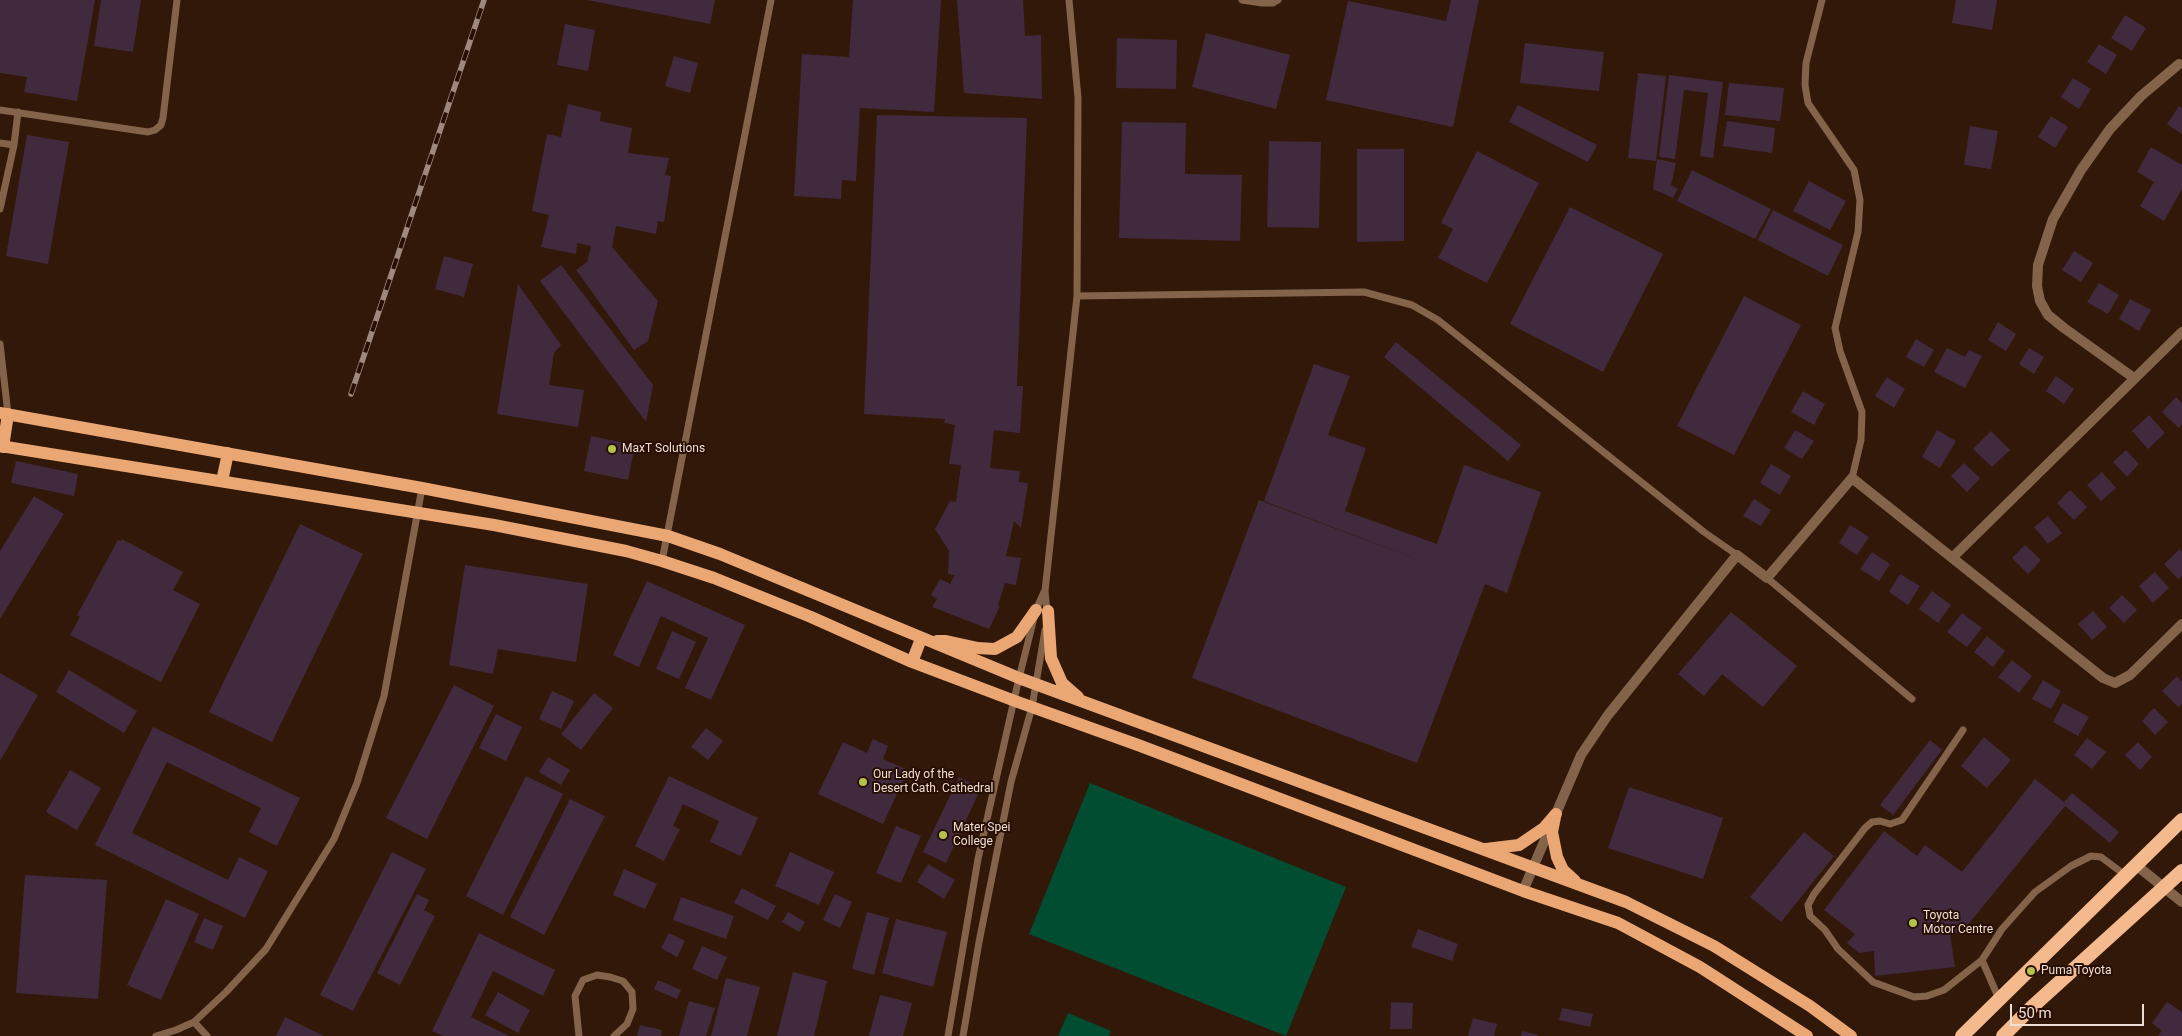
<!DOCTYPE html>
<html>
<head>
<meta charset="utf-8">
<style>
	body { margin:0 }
	#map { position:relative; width:2182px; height:1036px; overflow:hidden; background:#321809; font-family:Roboto,sans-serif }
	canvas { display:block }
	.scale { position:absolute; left:2010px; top:1004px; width:134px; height:22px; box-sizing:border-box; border:2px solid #f0ddd4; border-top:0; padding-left:6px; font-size:15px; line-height:18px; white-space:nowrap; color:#f0ddd4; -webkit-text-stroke:4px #270e02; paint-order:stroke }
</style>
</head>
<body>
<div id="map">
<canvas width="2182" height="1036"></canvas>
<div class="scale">50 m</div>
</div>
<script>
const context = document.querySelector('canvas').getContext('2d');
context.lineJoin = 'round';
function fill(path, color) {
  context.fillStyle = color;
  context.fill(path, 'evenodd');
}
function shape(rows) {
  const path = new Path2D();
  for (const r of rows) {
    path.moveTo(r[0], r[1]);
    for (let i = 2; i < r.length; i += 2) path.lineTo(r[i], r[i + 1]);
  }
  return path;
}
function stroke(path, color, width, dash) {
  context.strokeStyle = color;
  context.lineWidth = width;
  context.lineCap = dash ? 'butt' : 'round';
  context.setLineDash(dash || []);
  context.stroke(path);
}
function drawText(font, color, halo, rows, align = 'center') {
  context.font = font + ' Roboto,sans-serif';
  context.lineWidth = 4;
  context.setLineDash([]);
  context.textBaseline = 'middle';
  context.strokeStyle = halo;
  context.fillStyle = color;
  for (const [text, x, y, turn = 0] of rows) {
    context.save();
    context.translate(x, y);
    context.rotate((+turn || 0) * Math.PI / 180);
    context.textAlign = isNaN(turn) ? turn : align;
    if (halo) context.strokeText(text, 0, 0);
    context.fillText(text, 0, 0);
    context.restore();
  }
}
fill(shape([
	[1090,783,1346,887,1286,1036,1029,934],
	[1068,1013,1111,1031,1109,1036,1058,1036]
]), '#004d32');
fill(shape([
	[0,0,95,0,77,101,24,92,27,77,0,73],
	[101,0,141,0,133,52,94,46],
	[587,0,715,0,710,24],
	[853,0,941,0,934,112,860,108,856,181,842,180,841,199,794,196,802,54,849,57],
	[957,0,1023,0,1025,36,1041,35,1042,99,964,93],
	[1451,0,1479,0,1453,127,1326,100,1348,1,1446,21],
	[1956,0,1997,0,1992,30,1952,23],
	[2125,15,2146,28,2132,51,2111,38],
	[565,24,595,30,588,71,557,65],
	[1206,33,1290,55,1276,109,1192,87],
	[1117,38,1177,40,1176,89,1116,88],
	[1525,43,1604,52,1599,91,1520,83],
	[2099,44,2117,55,2106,74,2087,62],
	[674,56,698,63,690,93,665,86],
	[1638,73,1666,76,1656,161,1628,158],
	[1669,75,1723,82,1713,158,1700,156,1708,93,1684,90,1675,159,1659,157],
	[2073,78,2091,89,2079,109,2061,97],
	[1729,83,1784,88,1780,121,1725,115],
	[568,104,601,112,600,121,632,128,628,153,669,158,665,175,671,176,664,222,658,221,656,234,616,226,612,247,658,301,648,341,634,350,576,270,587,262,591,246,577,243,576,254,541,247,549,215,532,211,547,134,561,137],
	[1518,105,1597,145,1588,162,1509,122],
	[2179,106,2182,108,2182,134,2167,124],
	[877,115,1027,118,1017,386,1023,386,1020,433,994,430,990,468,1020,471,1019,482,1028,483,1021,528,1014,521,1006,556,1021,558,1016,585,1005,583,998,605,1000,606,989,629,932,607,937,599,931,595,940,579,950,584,955,575,948,574,949,551,935,529,950,501,956,502,961,465,949,464,955,425,944,423,945,419,864,414],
	[2051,116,2068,127,2055,148,2038,137],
	[1727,121,1775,128,1772,153,1723,146],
	[1122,122,1186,123,1185,174,1242,175,1240,241,1119,238],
	[1970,126,1998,131,1991,169,1964,165],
	[27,135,69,142,48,264,6,256],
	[1269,141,1321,142,1319,228,1267,227],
	[2151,147,2182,165,2182,189,2164,221,2140,206,2154,182,2137,172],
	[1357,149,1404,149,1404,241,1357,242],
	[1477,151,1539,183,1487,283,1438,258,1453,229,1441,223],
	[1657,159,1676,163,1671,185,1678,189,1673,198,1653,189],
	[1692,170,1771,209,1755,239,1677,201],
	[1809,181,1846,201,1830,230,1793,211],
	[1570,207,1663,254,1603,372,1510,324],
	[1773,210,1843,245,1828,276,1758,240],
	[2074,251,2093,263,2081,282,2062,270],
	[444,256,473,264,464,297,435,289],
	[561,265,653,385,646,422,540,281],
	[2099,283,2119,295,2108,314,2087,302],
	[518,284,561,345,554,353,549,385,584,390,578,427,497,414],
	[1744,296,1801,325,1734,455,1677,426],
	[2130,299,2151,310,2139,331,2119,319],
	[1998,322,2016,334,2006,351,1988,340],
	[1916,339,1934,350,1924,367,1906,357],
	[1396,342,1521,445,1508,461,1384,357],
	[1947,348,1965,357,1969,350,1982,356,1965,388,1934,372],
	[2029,348,2044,357,2034,374,2019,364],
	[1314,364,1350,376,1328,435,1366,448,1345,511,1437,544,1464,465,1541,492,1507,593,1485,584,1417,763,1192,678,1259,500,1443,569,1264,501],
	[2056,376,2074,389,2064,404,2046,391],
	[1887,377,1905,389,1894,408,1875,396],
	[1803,391,1825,404,1814,425,1791,412],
	[2176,397,2182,403,2182,424,2179,428,2162,412],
	[2149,415,2165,433,2148,449,2132,431],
	[1795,430,1814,441,1802,459,1784,448],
	[1937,430,1956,441,1940,468,1922,457],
	[1991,431,2010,450,1992,467,1973,449],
	[591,436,635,445,628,480,584,471],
	[2126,450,2139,464,2127,477,2113,462],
	[16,461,78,474,74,496,11,483],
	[1964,463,1980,478,1967,492,1951,476],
	[1771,464,1791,476,1780,495,1760,483],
	[2102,472,2116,488,2101,501,2087,485],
	[2070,490,2087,507,2074,520,2057,503],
	[34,496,64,514,0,619,0,551],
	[1754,499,1771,510,1761,526,1743,516],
	[2048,516,2062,533,2048,544,2034,527],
	[300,524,363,554,272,742,209,712],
	[1850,525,1869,537,1857,555,1839,543],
	[122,539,183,572,173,590,200,604,161,682,70,635,80,617,77,615,118,540,121,541],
	[2025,545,2041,560,2028,574,2012,558],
	[2180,549,2182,552,2182,576,2178,579,2164,564],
	[1872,552,1890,564,1879,581,1860,569],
	[465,565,588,584,576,662,498,649,493,674,449,665],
	[2155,572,2169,588,2153,603,2139,586],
	[1900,574,1920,586,1908,605,1889,592],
	[647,581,745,625,711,700,685,688,708,638,661,616,639,667,613,655],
	[1932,591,1951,605,1938,623,1919,609],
	[2122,595,2137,610,2124,623,2109,608],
	[2093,611,2107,627,2092,640,2078,624],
	[1731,612,1797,666,1763,707,1722,674,1704,696,1678,674],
	[1962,613,1982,628,1967,647,1947,632],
	[672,631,696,642,679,679,656,669],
	[1987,636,2005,651,1993,667,1974,652],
	[2012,660,2032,676,2019,693,1998,677],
	[69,670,137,711,124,733,56,692],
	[0,673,38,695,0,761],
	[2177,676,2182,682,2182,704,2178,707,2162,691],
	[2043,680,2061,691,2051,709,2032,699],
	[454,685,494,706,427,839,386,818],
	[552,691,574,701,561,729,539,719],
	[594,693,613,708,581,750,561,734],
	[2063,703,2089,717,2078,736,2053,722],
	[2154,708,2168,722,2155,735,2142,721],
	[496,714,522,727,506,761,479,748],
	[153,727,300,798,277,846,249,832,261,808,167,762,132,833,228,880,239,857,268,871,245,918,95,845],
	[706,728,723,741,708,760,691,747],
	[1984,737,2011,760,1987,788,1961,766],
	[2087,738,2106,752,2092,769,2074,755],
	[873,739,888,746,883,759,908,770,883,824,818,794,843,742,867,753],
	[1930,740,1942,750,1893,815,1880,805],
	[2138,742,2152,757,2140,770,2125,755],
	[548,757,570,770,561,785,539,772],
	[70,770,101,788,77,830,46,812],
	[526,776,563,794,503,915,466,896],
	[669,776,758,818,741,856,710,842,719,821,683,804,673,826,680,829,664,861,635,846],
	[959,777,981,788,946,863,923,852],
	[2035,779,2064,802,2072,793,2119,832,2110,843,2065,806,1962,932,1950,934,1955,967,1875,976,1874,951,1859,953,1847,943,1855,934,1824,910,1884,831,1917,856,1925,845,1962,872],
	[1629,787,1723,818,1703,879,1608,848],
	[570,799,605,816,544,935,510,917],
	[896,826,921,836,901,883,876,873],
	[1804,832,1834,856,1781,922,1750,897],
	[392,852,426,869,353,1011,320,995],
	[790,852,834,872,819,905,775,886],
	[928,864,955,880,944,899,917,882],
	[624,869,657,884,645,909,613,895],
	[25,875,107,880,98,999,16,993],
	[742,888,776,906,768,920,734,903],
	[417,894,429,900,424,910,435,916,400,985,377,973],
	[835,894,852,902,840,928,823,920],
	[681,897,734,916,726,939,673,920],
	[166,899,199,914,161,1000,127,985],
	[788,912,805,922,799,932,782,922],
	[867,912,889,918,874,975,852,969],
	[204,918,223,926,213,950,194,942],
	[896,919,947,932,933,987,882,973],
	[1418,929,1458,944,1452,961,1411,947],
	[479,933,555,970,543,996,493,971,471,1017,509,1036,443,1036,432,1031],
	[669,933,685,941,677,957,661,948],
	[702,946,727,957,717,980,692,969],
	[793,972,827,981,814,1036,777,1036],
	[726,978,760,987,747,1036,711,1036],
	[658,980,681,990,677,999,654,989],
	[498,992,530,1010,518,1033,485,1015],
	[880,995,912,1003,903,1036,869,1036],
	[689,1001,715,1008,706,1036,679,1036],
	[1391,1002,1413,1003,1412,1029,1390,1029],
	[2167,1002,2182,1012,2182,1036,2158,1036,2162,1031,2152,1023],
	[1562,1008,1593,1014,1590,1027,1559,1020],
	[285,1017,324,1036,276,1036],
	[1473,1018,1497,1024,1494,1036,1468,1036],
	[640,1025,662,1030,661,1036,637,1036],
	[1522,1031,1538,1035,1538,1036,1521,1036]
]), '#412a3e');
stroke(shape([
	[1242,0,1262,3,1273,3,1278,0],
	[1822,0,1806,63,1805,85,1808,103,1854,170,1860,200,1858,232,1835,328,1840,351,1862,412,1861,440,1852,478],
	[0,110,148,132,155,130,161,125,163,118,177,0],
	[0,143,14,145],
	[0,209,14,145,18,112],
	[1077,296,1364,292,1412,305,1438,320,1704,532,1737,555],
	[0,344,8,414],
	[662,561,771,0],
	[1767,578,1912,699],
	[1047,612,1045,591,1077,296,1078,98,1069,0],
	[1963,730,1902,820,1890,824,1880,821,1872,822,1865,828,1814,894,1808,905,1810,916,1825,930,1838,949,1873,982,1914,997,1927,996,1944,990,1982,960,2002,929,2035,892,2071,866,2091,856,2101,857,2125,875],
	[1982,960,1999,999],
	[194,1022,207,1036],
	[156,1036,176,1030,194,1022,226,992,266,949,334,839,357,783,384,696,422,488],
	[579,1036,575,996,583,980,597,975,610,977,623,981,632,992,633,1009,627,1024,614,1036],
	[948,1036,978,859,1019,678,1036,610,1044,592],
	[963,1036,979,942,1011,782,1032,707,1045,630]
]), '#84634b', 7);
stroke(shape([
	[2134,378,2064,328,2048,315,2040,301,2037,286,2038,265,2053,219,2081,170,2110,129,2141,96,2179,64],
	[1953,557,2182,332],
	[2136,865,2182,902],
	[1523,891,1581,755,1608,715,1737,555,1767,578,1852,478,2103,678,2115,683,2130,675,2182,624]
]), '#84634b', 10);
stroke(shape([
	[0,413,422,488,668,536,720,554,1019,678,1626,902,1714,946,1810,1006,1851,1036],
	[0,446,494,525,626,551,662,561,714,578,811,617,912,662,1015,701,1138,745,1523,891,1618,923,1700,967,1807,1036],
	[3,447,8,414],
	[222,481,228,453],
	[1048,611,1051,658,1062,683,1078,697],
	[937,641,946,641,978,648,995,649,1017,637,1036,610],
	[912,662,921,639],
	[1555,817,1552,832,1557,857,1563,870,1575,881],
	[1486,849,1519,845,1544,828,1556,814]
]), '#eba773', 12);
stroke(shape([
	[1962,1036,2182,820],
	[2003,1036,2032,1007,2182,871]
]), '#f4b98d', 14);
const rail = shape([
	[351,394,484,0]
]);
stroke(rail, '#9f897e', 5.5);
stroke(rail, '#270e02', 4, [11]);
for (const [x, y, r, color] of [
	[612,449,5,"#b4c24a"],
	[863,782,5,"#b4c24a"],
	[943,835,5,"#b4c24a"],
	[1913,923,5,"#b4c24a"],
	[2031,971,5,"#b4c24a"]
]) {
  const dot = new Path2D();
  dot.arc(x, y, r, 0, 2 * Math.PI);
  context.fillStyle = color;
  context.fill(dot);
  stroke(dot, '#270e02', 2);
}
drawText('12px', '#f0ddd4', '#270e02', [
	["MaxT Solutions",622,449],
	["Our Lady of the",873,775],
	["Desert Cath. Cathedral",873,789],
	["Mater Spei",953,828],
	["College",953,842],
	["Toyota",1923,916],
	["Motor Centre",1923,930],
	["Puma Toyota",2041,971]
], 'left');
</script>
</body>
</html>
